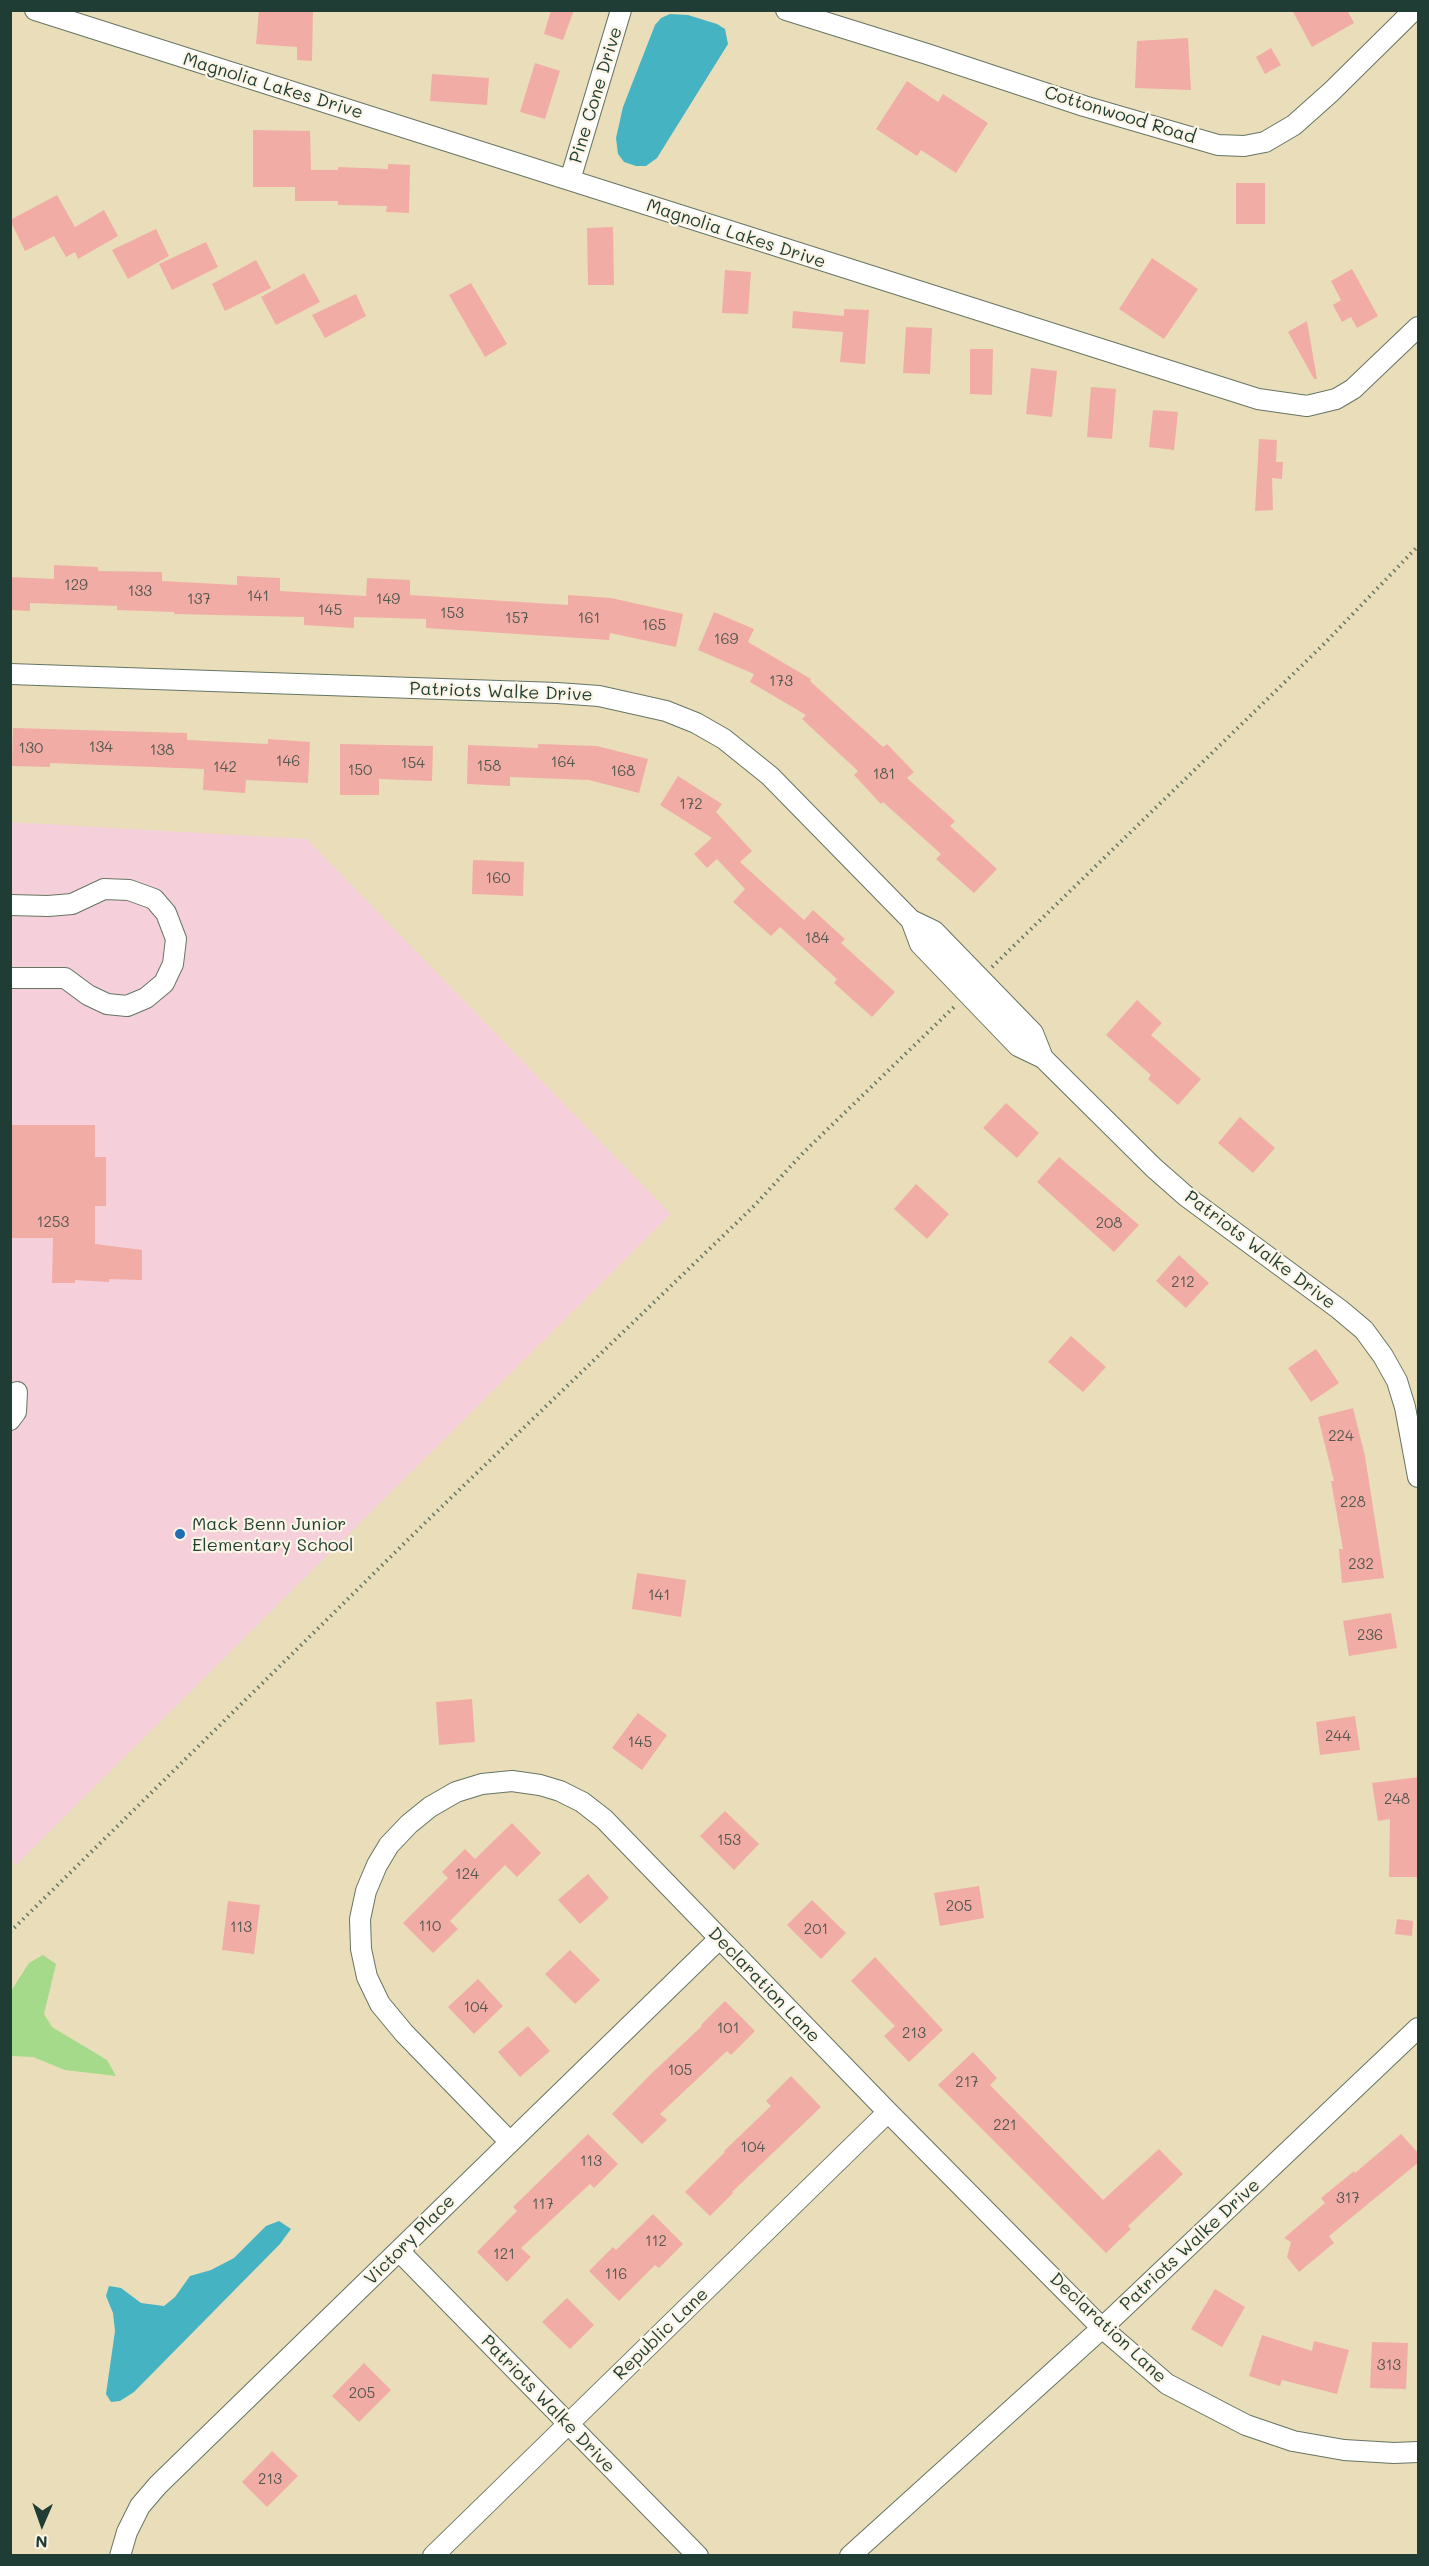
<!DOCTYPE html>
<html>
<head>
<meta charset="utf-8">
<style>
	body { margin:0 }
	#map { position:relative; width:1429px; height:2566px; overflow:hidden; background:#e9deb9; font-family:Mali,sans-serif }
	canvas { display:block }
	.frame { position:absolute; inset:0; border:12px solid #1f3d34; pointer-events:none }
	.north { position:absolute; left:12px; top:2494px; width:60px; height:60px; -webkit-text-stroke:4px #fcf5e5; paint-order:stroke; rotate:182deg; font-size:16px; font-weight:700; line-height:24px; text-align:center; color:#1f3d34 }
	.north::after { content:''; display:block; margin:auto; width:21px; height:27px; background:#1f3d34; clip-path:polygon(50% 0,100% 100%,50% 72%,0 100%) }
</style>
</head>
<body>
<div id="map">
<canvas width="1429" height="2566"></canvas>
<div class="frame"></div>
<div class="north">N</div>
</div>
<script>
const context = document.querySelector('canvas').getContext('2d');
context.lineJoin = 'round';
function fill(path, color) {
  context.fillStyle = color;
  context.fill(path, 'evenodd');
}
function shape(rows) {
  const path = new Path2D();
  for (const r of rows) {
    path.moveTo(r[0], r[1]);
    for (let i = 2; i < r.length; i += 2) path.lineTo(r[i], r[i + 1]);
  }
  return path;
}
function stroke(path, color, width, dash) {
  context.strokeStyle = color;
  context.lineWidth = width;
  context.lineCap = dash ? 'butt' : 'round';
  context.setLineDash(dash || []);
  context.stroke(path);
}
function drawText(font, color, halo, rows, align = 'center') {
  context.font = font + ' Mali,sans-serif';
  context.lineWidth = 4.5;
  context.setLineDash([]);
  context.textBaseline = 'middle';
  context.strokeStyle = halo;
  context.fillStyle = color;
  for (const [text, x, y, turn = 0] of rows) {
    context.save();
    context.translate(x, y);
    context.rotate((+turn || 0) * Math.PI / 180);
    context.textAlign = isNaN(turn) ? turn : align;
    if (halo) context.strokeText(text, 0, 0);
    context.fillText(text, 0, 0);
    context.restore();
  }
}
fill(shape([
	[10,822,307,839,671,1214,15,1866,10,1854]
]), '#f5cfda');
fill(shape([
	[43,1955,56,1964,44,2014,52,2027,107,2060,116,2076,65,2070,33,2057,11,2056,11,1991,29,1963]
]), '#a5da8a');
fill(shape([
	[670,14,688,15,717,24,725,29,728,44,657,158,646,166,636,166,624,162,618,154,616,138,623,107,655,25,661,18],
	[279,2221,291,2229,280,2244,134,2392,120,2401,111,2402,106,2394,115,2331,113,2313,106,2296,109,2286,121,2288,141,2303,164,2306,175,2297,190,2276,211,2270,234,2258,266,2226]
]), '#46b3c3');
fill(shape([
	[259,10,313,10,312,61,297,60,297,47,256,44],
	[551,10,574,10,563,40,544,34],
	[1292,10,1347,10,1354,23,1312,47],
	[1188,38,1191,90,1135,88,1137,41],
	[1271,48,1281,65,1265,74,1256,57],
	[535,63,560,71,545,119,520,112],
	[432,74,489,78,487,105,430,101],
	[907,81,938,102,943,94,988,123,956,173,921,150,917,156,876,129],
	[253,130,310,131,311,170,338,170,338,167,388,169,388,164,410,165,409,213,386,212,387,206,338,205,338,201,295,201,295,187,253,187],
	[1236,183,1265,183,1265,224,1236,224],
	[57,195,75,227,104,210,118,236,78,259,75,252,66,257,54,236,25,251,10,220],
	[613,227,614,285,588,285,587,228],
	[156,229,169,256,128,279,112,250],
	[206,242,218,267,172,290,159,264],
	[1152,258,1198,289,1164,339,1119,309],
	[256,260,271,288,225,311,212,284],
	[1352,269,1378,316,1357,328,1351,317,1342,322,1333,305,1341,300,1331,281],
	[725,270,751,272,748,314,722,313],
	[304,273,320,302,276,325,261,297],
	[471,283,507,344,485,357,449,295],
	[356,294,366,316,325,338,312,315],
	[844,309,869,310,865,364,840,362,843,332,792,328,793,311,844,316],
	[1307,321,1317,379,1314,379,1288,332],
	[906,327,932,328,930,374,903,373],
	[970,349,993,349,992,395,970,394],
	[1031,368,1057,371,1052,417,1026,414],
	[1091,387,1116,389,1112,439,1087,437],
	[1153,410,1178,412,1174,450,1149,447],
	[1259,439,1277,440,1276,462,1283,462,1282,479,1272,478,1273,510,1255,511],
	[54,565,98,567,98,571,162,572,162,581,237,585,237,576,280,578,280,591,366,596,367,578,410,580,410,595,568,605,568,595,611,598,683,614,676,647,610,633,609,640,426,628,426,619,354,617,354,628,304,625,304,617,174,614,174,612,117,610,117,606,30,603,30,611,10,610,10,577,54,579],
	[714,612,754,629,748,642,811,679,810,681,883,747,887,744,914,772,907,778,955,821,950,826,997,869,974,893,936,859,941,854,883,802,881,804,854,775,858,771,802,719,806,715,750,682,754,674,698,650],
	[13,728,187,733,187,740,268,744,268,739,310,742,308,783,246,780,245,793,203,790,204,769,50,763,50,767,12,766],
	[340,744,433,746,432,781,379,779,379,795,340,795],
	[538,744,597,746,648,759,639,793,589,780,510,777,510,786,467,784,468,745,538,748],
	[678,776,722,804,716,812,752,851,740,862,804,920,813,910,845,939,841,943,895,992,872,1017,834,983,837,979,780,927,771,936,733,902,745,889,717,859,707,868,694,854,712,838,660,805],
	[473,860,524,862,523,896,472,894],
	[1137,1000,1162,1023,1151,1035,1201,1079,1178,1105,1148,1079,1151,1075,1106,1035],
	[1006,1103,1039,1133,1017,1158,983,1128],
	[1240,1117,1275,1148,1253,1173,1218,1143],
	[10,1125,95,1125,95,1157,106,1157,106,1206,95,1206,95,1244,142,1250,142,1280,109,1279,109,1282,75,1280,75,1283,52,1283,53,1238,10,1238],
	[1059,1157,1139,1225,1114,1252,1037,1182],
	[916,1184,949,1214,927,1239,894,1209],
	[1179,1255,1209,1283,1186,1308,1156,1281],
	[1071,1336,1106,1367,1083,1392,1048,1362],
	[1316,1349,1339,1383,1311,1402,1288,1368],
	[1353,1408,1365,1456,1384,1578,1342,1583,1339,1549,1343,1549,1331,1481,1334,1481,1318,1417],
	[637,1573,686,1580,681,1617,632,1609],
	[1391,1613,1397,1648,1349,1656,1343,1621],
	[472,1699,475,1742,439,1745,436,1702],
	[638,1713,667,1735,642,1770,612,1748],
	[1355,1716,1360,1750,1320,1755,1316,1722],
	[1419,1777,1419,1877,1389,1877,1390,1819,1378,1821,1372,1783],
	[725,1811,759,1844,734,1870,700,1836],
	[512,1823,541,1853,517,1877,505,1865,450,1921,458,1929,433,1953,403,1923,448,1878,442,1872,465,1849,475,1859],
	[588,1874,609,1898,580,1924,558,1900],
	[979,1886,984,1918,940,1926,934,1893],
	[812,1900,846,1933,821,1959,787,1925],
	[228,1901,260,1905,254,1954,222,1950],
	[1397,1919,1413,1921,1412,1936,1395,1934],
	[570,1950,600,1980,575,2004,545,1974],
	[875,1957,943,2030,909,2062,884,2036,895,2026,851,1981],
	[478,1979,503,2006,474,2034,448,2007],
	[725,2001,755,2031,731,2055,727,2051,660,2114,667,2120,642,2144,612,2114,651,2074,702,2026,701,2025],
	[528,2026,550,2051,520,2077,498,2052],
	[973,2052,997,2078,990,2085,1103,2200,1159,2149,1183,2174,1128,2226,1131,2229,1106,2253,938,2085],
	[791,2076,821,2107,732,2192,733,2193,710,2216,685,2192,725,2152,724,2151,771,2106,766,2101],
	[588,2134,618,2164,594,2188,590,2184,521,2248,531,2257,507,2282,477,2252,517,2211,513,2207],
	[1401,2134,1419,2154,1419,2162,1329,2236,1334,2243,1299,2272,1287,2257,1291,2242,1284,2238,1325,2203,1321,2198,1354,2171,1355,2173],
	[653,2214,683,2244,659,2268,655,2265,619,2301,589,2271,613,2247,616,2250],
	[1215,2289,1245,2307,1222,2347,1191,2329],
	[567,2298,594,2325,570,2349,542,2322],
	[1262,2335,1312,2351,1314,2341,1349,2350,1337,2394,1282,2380,1280,2386,1249,2376],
	[1372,2342,1408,2343,1406,2389,1370,2388],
	[364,2363,391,2390,359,2422,332,2396],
	[272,2451,298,2476,267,2507,242,2482]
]), '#f2aca6');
const minor = shape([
	[35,10,1258,399,1307,406,1336,399,1353,389,1418,327],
	[786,10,927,54,1084,106,1218,145,1244,146,1265,142,1294,125,1331,92,1414,10],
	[570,180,621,10],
	[10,674,557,693,599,696,666,711,696,723,724,739,770,776,911,920,934,931,1033,1033,1043,1058],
	[10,905,48,906,72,904,104,889,129,890,154,899,166,913,176,939,173,964,164,983,146,998,127,1006,107,1004,88,995,65,978,10,978],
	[911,920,920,944,1018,1046,1043,1058,1154,1168,1187,1197,1339,1309,1364,1330,1383,1356,1397,1381,1405,1407,1418,1477],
	[10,1420,16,1412,17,1392],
	[509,2141,404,2033,380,2004,367,1977,361,1949,360,1919,366,1891,377,1865,389,1845,409,1824,430,1807,456,1792,482,1784,512,1781,540,1785,560,1791,582,1802,604,1819,888,2112,1102,2328,1167,2384,1246,2425,1293,2441,1344,2450,1394,2453,1418,2452],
	[399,2251,698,2556],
	[120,2556,127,2532,140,2506,158,2485,719,1939],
	[433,2556,888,2112],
	[850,2556,1102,2328,1418,2028]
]);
stroke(minor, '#667563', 22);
stroke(shape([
	[992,967,1325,643,1418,546],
	[10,1932,429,1519,754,1206,803,1153,956,1005]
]), '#667563', 4, [1.5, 4.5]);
stroke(minor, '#fff', 20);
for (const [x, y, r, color] of [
	[180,1534,6,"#1f6fb2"]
]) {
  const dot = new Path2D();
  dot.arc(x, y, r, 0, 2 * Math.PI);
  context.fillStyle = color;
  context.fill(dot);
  stroke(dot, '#fcf5e5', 2);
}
drawText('15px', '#545950', null, [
	["129",76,585],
	["133",140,591],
	["141",258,596],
	["137",199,599],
	["149",388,599],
	["145",330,610],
	["153",452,613],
	["157",517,618],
	["161",589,618],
	["165",654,625],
	["169",726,639],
	["173",781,681],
	["134",101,747],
	["130",31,748],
	["138",162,750],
	["146",288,761],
	["164",563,762],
	["154",413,763],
	["158",489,766],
	["142",225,767],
	["150",360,770],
	["168",623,771],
	["181",884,774],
	["172",691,804],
	["160",498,878],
	["184",817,938],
	["1253",53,1222],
	["208",1109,1223],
	["212",1183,1282],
	["224",1341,1436],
	["228",1353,1502],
	["232",1361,1564],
	["141",659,1595],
	["236",1370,1635],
	["244",1338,1736],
	["145",640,1742],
	["248",1397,1799],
	["153",729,1840],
	["124",467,1874],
	["205",959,1906],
	["110",430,1926],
	["113",241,1927],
	["201",816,1929],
	["104",476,2007],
	["101",728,2028],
	["213",914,2033],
	["105",680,2070],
	["217",967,2082],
	["221",1005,2125],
	["104",753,2147],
	["113",591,2161],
	["317",1348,2198],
	["117",543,2204],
	["112",656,2241],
	["121",504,2254],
	["116",616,2274],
	["313",1389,2365],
	["205",362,2393],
	["213",270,2479]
]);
drawText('18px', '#1f3d34', '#fcf5e5', [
	["Magnolia Lakes Drive",273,86,17],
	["Pine Cone Drive",596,95,-73],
	["Cottonwood Road",1120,115,17],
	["Magnolia Lakes Drive",736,234,18],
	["Patriots Walke Drive",501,692,2],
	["Patriots Walke Drive",1260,1250,37],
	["Declaration Lane",764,1985,46],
	["Victory Place",410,2240,-45],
	["Patriots Walke Drive",1190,2245,-43],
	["Declaration Lane",1108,2328,43],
	["Republic Lane",661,2334,-44],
	["Patriots Walke Drive",548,2404,46]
]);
drawText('18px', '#1f3d34', '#fcf5e5', [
	["Mack Benn Junior",192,1524],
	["Elementary School",192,1545]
], 'left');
</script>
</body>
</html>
